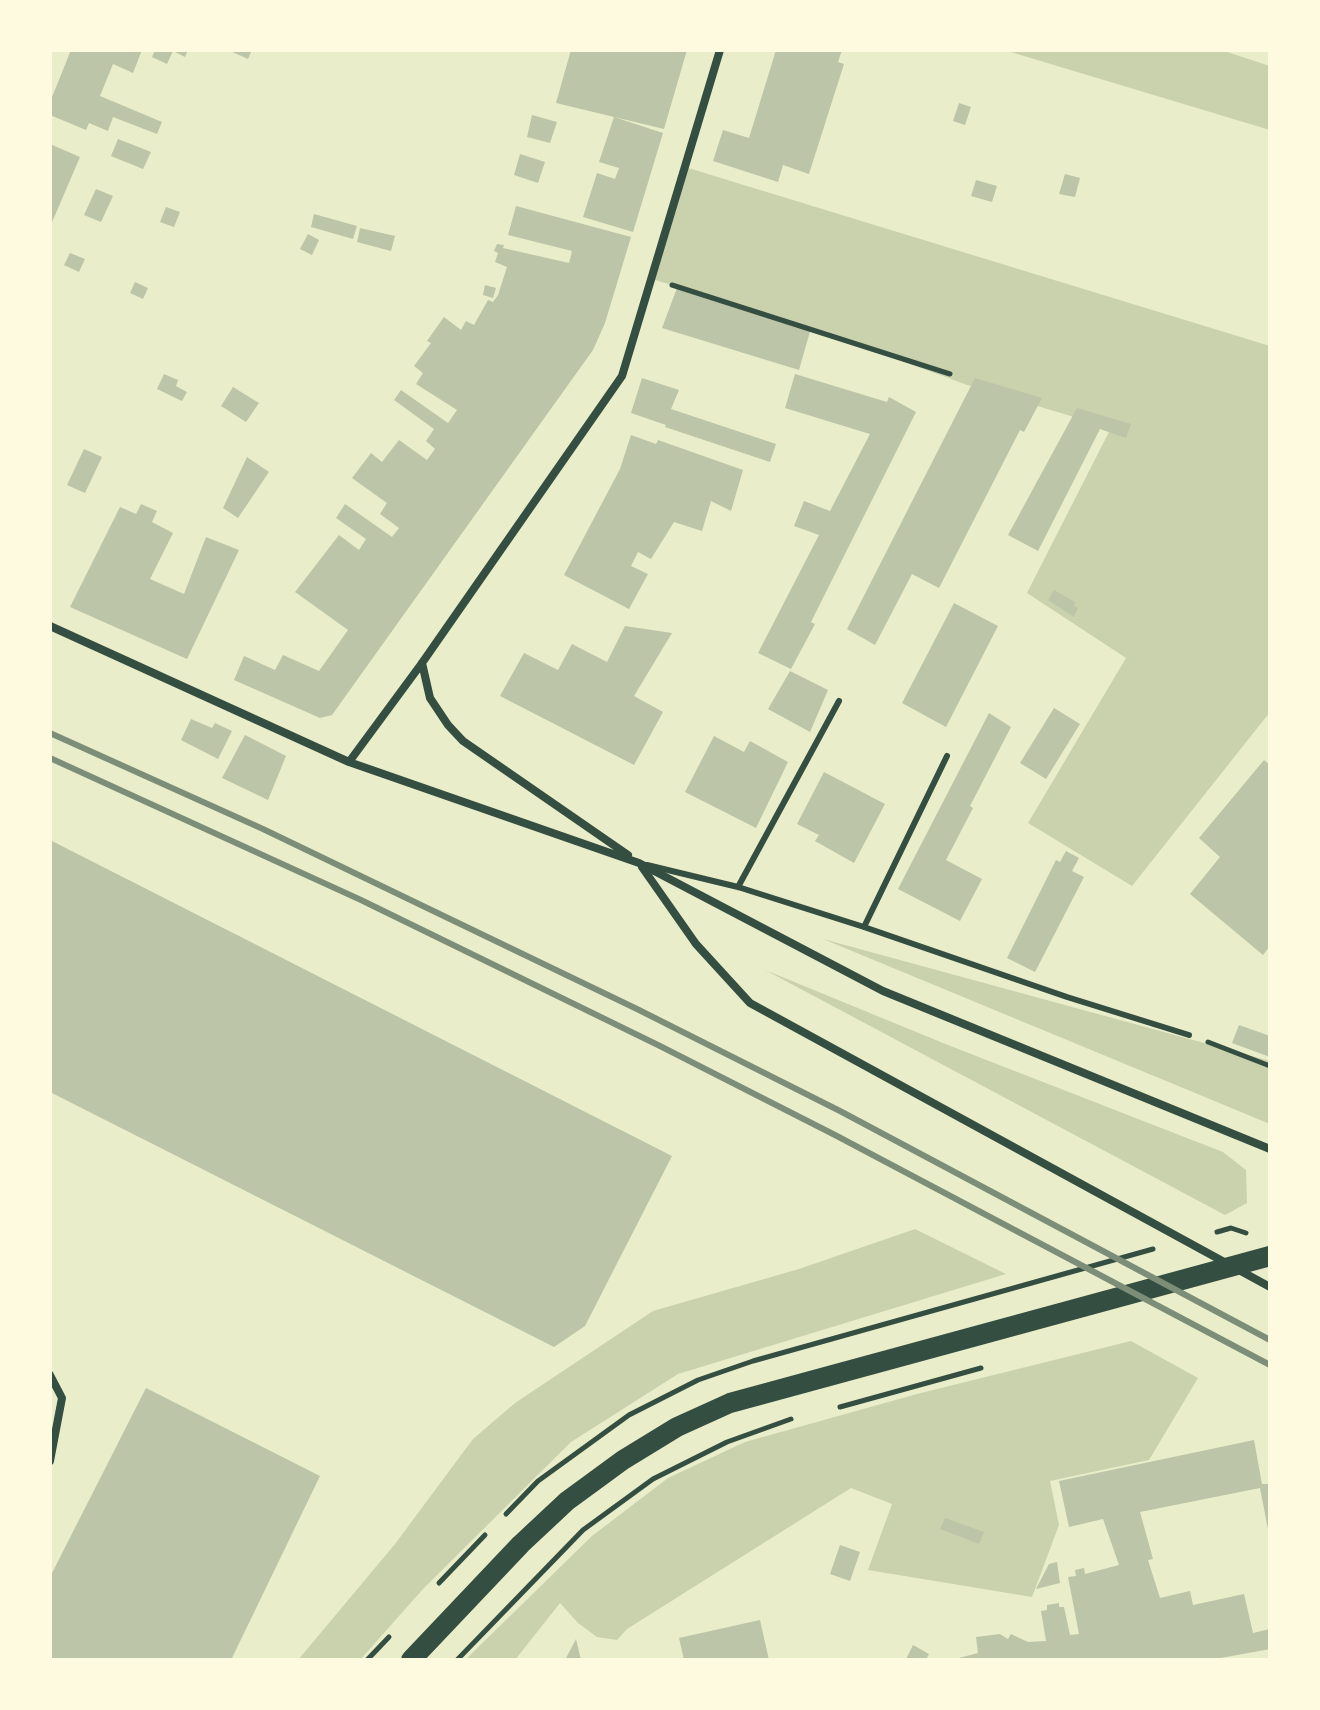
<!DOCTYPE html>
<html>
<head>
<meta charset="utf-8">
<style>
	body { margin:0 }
	#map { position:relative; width:1320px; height:1710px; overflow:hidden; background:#e9edc9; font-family:"Exo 2",sans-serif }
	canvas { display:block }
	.frame { position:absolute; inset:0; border:52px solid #fefae0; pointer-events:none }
</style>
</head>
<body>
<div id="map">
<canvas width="1320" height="1710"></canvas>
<div class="frame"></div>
</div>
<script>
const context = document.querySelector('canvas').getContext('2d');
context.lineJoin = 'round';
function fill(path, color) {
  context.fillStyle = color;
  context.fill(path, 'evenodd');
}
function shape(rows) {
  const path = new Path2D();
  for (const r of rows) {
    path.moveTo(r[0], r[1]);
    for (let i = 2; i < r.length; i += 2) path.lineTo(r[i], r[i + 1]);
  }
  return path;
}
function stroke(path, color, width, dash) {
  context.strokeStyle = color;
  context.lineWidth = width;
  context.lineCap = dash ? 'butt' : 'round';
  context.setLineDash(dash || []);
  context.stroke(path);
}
fill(shape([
	[1004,50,1221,50,1270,66,1270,130],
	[685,167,1270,346,1270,712,1132,886,1028,823,1126,658,1027,593,1111,428,970,386,814,329,652,279],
	[823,939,1270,1061,1270,1124],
	[765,970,948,1045,1223,1152,1246,1170,1247,1203,1225,1215],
	[915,1229,1006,1274,678,1374,571,1442,423,1589,360,1660,298,1660,395,1544,473,1439,515,1403,653,1311,799,1269],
	[1131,1341,1198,1378,1149,1460,1050,1481,1059,1525,1032,1597,868,1570,892,1504,851,1488,627,1629,617,1640,597,1637,578,1623,560,1603,515,1660,465,1660,592,1536,668,1478,745,1442,917,1394]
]), '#cad2ad');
fill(shape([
	[71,50,142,50,133,73,113,64,100,96,162,122,157,134,113,117,108,131,89,123,86,130,50,115,50,102],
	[155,50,188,50,185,57,173,51,167,64,152,57],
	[228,50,252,50,248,59],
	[571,50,687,50,664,129,556,103],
	[776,50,842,50,838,62,844,64,809,174,783,165,778,182,713,161,723,130,749,138],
	[959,103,971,107,965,125,953,121],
	[532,115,557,122,550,143,527,137],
	[614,117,663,133,633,232,583,217,597,173,615,179,619,168,599,162],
	[118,139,151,152,143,169,111,156],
	[50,144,80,157,50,227],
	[520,154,545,162,538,183,514,175],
	[1065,174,1080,178,1075,197,1059,194],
	[976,180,997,186,992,202,971,196],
	[96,189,113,196,101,222,84,215],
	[516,206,631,237,605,323,593,350,332,715,320,718,234,680,244,656,275,670,283,655,319,671,348,630,295,592,339,535,359,550,366,539,336,518,345,504,392,537,399,528,380,514,387,503,352,478,371,453,382,462,399,440,427,460,435,449,426,441,434,429,394,400,401,390,448,423,457,410,416,384,423,373,414,366,431,343,427,341,444,317,461,330,466,321,474,325,488,300,493,302,498,295,507,267,495,262,498,253,494,251,497,244,504,245,503,248,569,263,572,251,508,235],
	[166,207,180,212,174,227,160,222],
	[314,214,357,226,353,239,311,227],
	[360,228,395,236,391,251,357,242],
	[308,234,319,240,312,255,300,249],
	[70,253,85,259,79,272,64,265],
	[135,282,148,288,143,299,130,293],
	[485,285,496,288,493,298,483,295],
	[677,288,811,328,799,370,662,328],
	[164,374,178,380,176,386,187,392,182,401,157,389],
	[795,374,887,402,889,397,916,412,811,622,815,624,791,669,758,653,819,535,794,526,804,501,830,511,870,434,785,408],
	[642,378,679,390,671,409,776,444,770,462,665,427,666,425,631,413],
	[975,378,1042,398,1024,432,1020,430,939,588,912,574,875,645,847,629],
	[233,387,259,403,246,422,221,406],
	[1077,408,1131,424,1126,438,1100,429,1038,551,1008,535],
	[631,435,656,444,658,440,743,470,731,511,711,501,702,531,674,522,651,559,638,552,631,566,648,574,629,609,564,575,620,469],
	[84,449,102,457,85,493,67,485],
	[247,457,269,472,238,518,223,508],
	[141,504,157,511,152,522,173,533,150,579,184,594,206,537,239,550,187,659,70,607,120,507,136,514],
	[1054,590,1075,602,1074,606,1078,608,1074,617,1048,600],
	[954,603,998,626,946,727,902,703],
	[625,626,672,633,634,696,663,712,634,765,500,696,524,653,558,670,572,644,607,662],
	[790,671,828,690,810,732,768,709],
	[1054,708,1080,724,1046,779,1020,763],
	[989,713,1011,727,970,806,973,808,946,860,982,879,960,921,898,889],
	[191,719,212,728,215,723,232,731,218,759,181,740],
	[245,735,286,756,268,800,222,778],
	[714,736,744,752,750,741,788,762,756,828,685,792],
	[1264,760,1270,765,1270,946,1263,955,1190,894,1220,857,1199,838],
	[824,772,885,804,854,863,815,841,819,835,797,824],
	[50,840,672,1156,585,1326,554,1347,50,1092],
	[1066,851,1079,858,1072,871,1084,877,1035,972,1007,958,1056,860,1060,862],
	[1239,1025,1270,1036,1270,1057,1232,1043],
	[146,1388,320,1476,231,1660,50,1660,50,1577],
	[1254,1440,1262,1484,1270,1484,1270,1540,1260,1488,1140,1512,1153,1559,1148,1560,1160,1598,1190,1591,1193,1605,1244,1594,1253,1633,1270,1629,1270,1649,1210,1660,951,1660,978,1653,976,1637,1000,1634,1008,1639,1011,1634,1028,1642,1046,1641,1041,1611,1047,1610,1047,1605,1059,1603,1059,1607,1064,1607,1070,1635,1079,1634,1068,1577,1076,1576,1075,1570,1084,1568,1085,1574,1119,1565,1103,1519,1069,1527,1059,1481],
	[945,1518,984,1532,979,1544,940,1529],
	[840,1545,860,1552,850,1581,830,1574],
	[1057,1562,1060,1583,1036,1589,1049,1564],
	[760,1620,769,1660,684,1660,679,1638],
	[576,1639,581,1660,565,1660],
	[913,1645,929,1654,926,1660,908,1660,907,1657]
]), '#bcc5a7');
stroke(shape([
	[672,285,950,374],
	[1208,1042,1270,1066],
	[1217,1232,1231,1228,1246,1233],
	[840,1407,981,1368],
	[506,1514,538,1481,629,1415,698,1380,753,1361,1153,1249],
	[439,1583,485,1535],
	[367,1660,389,1637],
	[457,1660,583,1530,653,1479,727,1442,791,1419]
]), '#344e41', 5);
stroke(shape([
	[647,865,738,887,864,927,1067,997,1189,1035],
	[738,887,839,701],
	[864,927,947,756]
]), '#344e41', 6);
stroke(shape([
	[50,626,349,762,639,863,883,991,1270,1149],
	[422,663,430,698,448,725,463,741,628,855],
	[349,762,422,663,622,376,720,50],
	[642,867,696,944,750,1003,1270,1287],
	[50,1375,62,1398,50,1461]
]), '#344e41', 8);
stroke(shape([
	[411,1660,521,1544,567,1501,623,1460,677,1427,730,1403,1270,1256]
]), '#344e41', 20);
stroke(shape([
	[50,733,263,829,637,1009,840,1111,1270,1340],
	[50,758,361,900,660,1046,835,1135,1270,1365]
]), '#7c8e77', 6);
</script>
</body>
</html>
